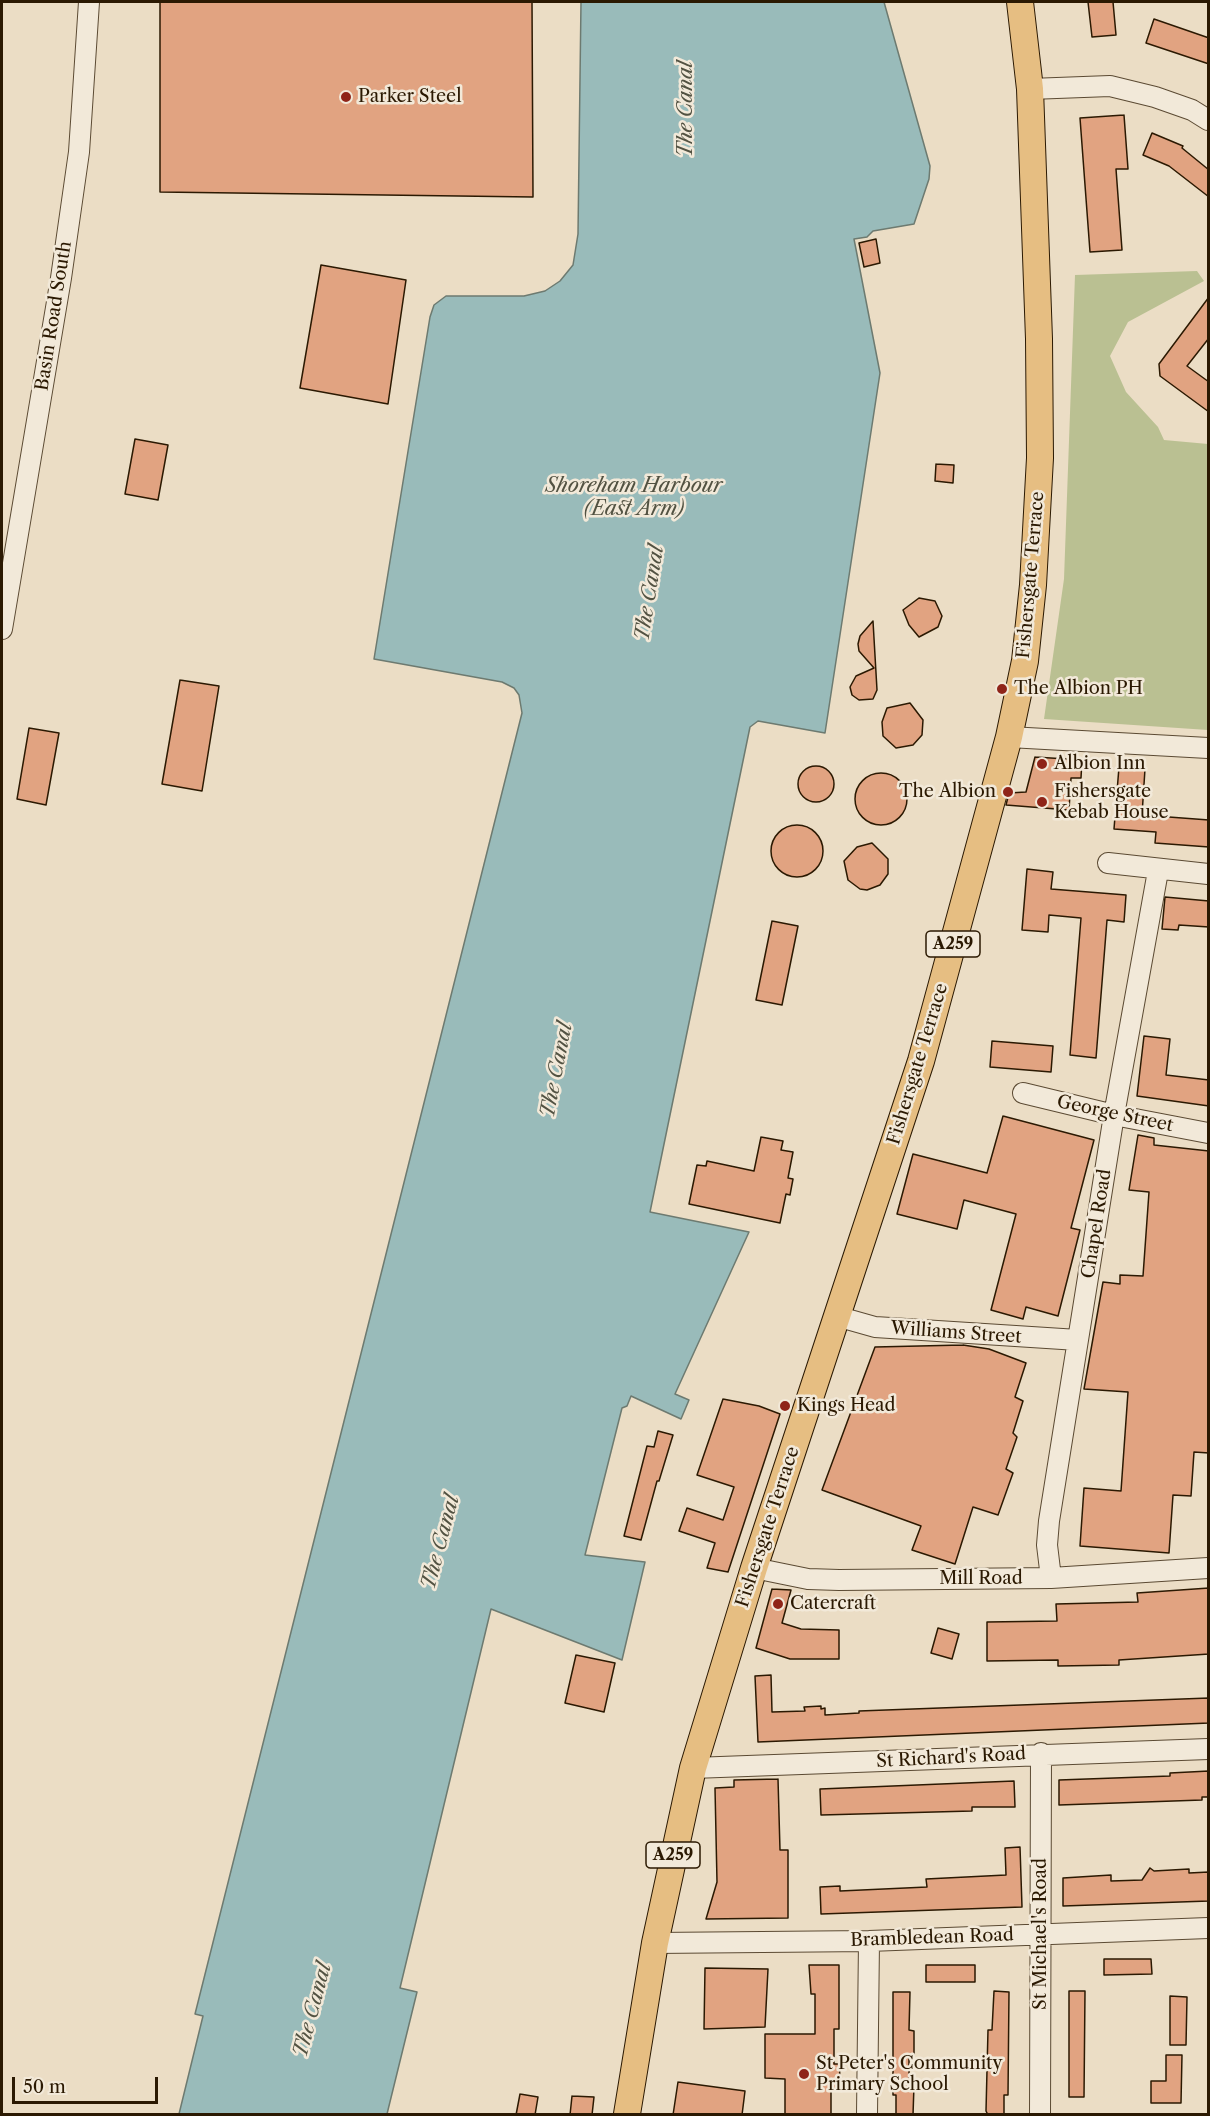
<!DOCTYPE html>
<html>
<head>
<meta charset="utf-8">
<style>
	body { margin:0 }
	#map { position:relative; width:1210px; height:2116px; overflow:hidden; background:#ebddc5; font-family:"Libre Caslon Text",serif }
	canvas { display:block }
	.frame { position:absolute; inset:0; border:3px solid #2b1902; pointer-events:none }
	.scale { position:absolute; left:12px; top:2077px; width:146px; height:27px; box-sizing:border-box; border:3px solid #2b1902; border-top:0; padding-left:8px; font-size:18px; line-height:21px; white-space:nowrap; color:#2b1902; -webkit-text-stroke:4px #f2e9d9; paint-order:stroke }
</style>
</head>
<body>
<div id="map">
<canvas width="1210" height="2116"></canvas>
<div class="frame"></div>
<div class="scale">50 m</div>
</div>
<script>
const context = document.querySelector('canvas').getContext('2d');
context.lineJoin = 'round';
function fill(path, color) {
  context.fillStyle = color;
  context.fill(path, 'evenodd');
}
function shape(rows) {
  const path = new Path2D();
  for (const r of rows) {
    if (r.length === 3) {
      path.moveTo(r[0] + r[2], r[1]);
      path.arc(r[0], r[1], r[2], 0, 2 * Math.PI);
      continue;
    }
    path.moveTo(r[0], r[1]);
    for (let i = 2; i < r.length; i += 2) path.lineTo(r[i], r[i + 1]);
  }
  return path;
}
function stroke(path, color, width, dash) {
  context.strokeStyle = color;
  context.lineWidth = width;
  context.lineCap = dash ? 'butt' : 'round';
  context.setLineDash(dash || []);
  context.stroke(path);
}
function drawText(font, color, halo, rows, align = 'center') {
  context.font = font + ' "Libre Caslon Text",serif';
  context.lineWidth = 5;
  context.setLineDash([]);
  context.textBaseline = 'middle';
  context.strokeStyle = halo;
  context.fillStyle = color;
  for (const [text, x, y, turn = 0] of rows) {
    context.save();
    context.translate(x, y);
    context.rotate((+turn || 0) * Math.PI / 180);
    context.textAlign = isNaN(turn) ? turn : align;
    if (halo) context.strokeText(text, 0, 0);
    context.fillText(text, 0, 0);
    context.restore();
  }
}
fill(shape([
	[1197,271,1204,281,1128,322,1110,356,1126,392,1158,427,1164,440,1208,444,1208,730,1044,719,1064,579,1075,275]
]), '#bac092');
const water = shape([
	[581,2,884,2,930,166,929,179,914,224,873,231,867,237,854,239,880,373,825,733,758,721,750,727,650,1212,749,1232,675,1394,689,1400,681,1419,631,1396,627,1406,622,1408,585,1555,645,1562,622,1660,491,1609,400,1988,417,1992,387,2114,179,2114,203,2016,195,2014,522,713,519,695,514,688,502,682,374,659,430,317,434,305,446,296,524,296,545,291,560,281,573,265,578,234,581,2]
]);
fill(water, '#99bbba');
stroke(water, '#6d7a70', 1.5);
const building = shape([
	[160,2,532,2,533,197,160,192,160,2],
	[1088,2,1113,2,1116,35,1092,37,1088,2],
	[1154,19,1209,38,1209,64,1146,43,1154,19],
	[1124,115,1128,169,1116,169,1122,250,1090,252,1080,118,1124,115],
	[1152,133,1183,146,1182,148,1209,170,1209,197,1169,166,1143,155,1152,133],
	[876,239,880,263,864,267,859,243,876,239],
	[321,265,406,280,388,404,300,388,321,265],
	[1209,297,1209,338,1187,366,1209,382,1209,412,1160,376,1159,364,1209,297],
	[135,439,168,445,158,500,125,494,135,439],
	[936,464,954,465,953,483,935,481,936,464],
	[919,598,935,601,942,616,938,627,919,637,909,625,903,610,919,598],
	[873,621,877,690,873,699,859,700,852,695,850,687,856,676,874,668,859,651,858,644,860,636,873,621],
	[180,680,219,686,202,791,162,784,180,680],
	[910,703,923,720,922,735,913,745,896,748,883,736,882,722,887,708,910,703],
	[29,728,59,733,46,805,17,799,29,728],
	[1035,757,1082,760,1081,778,1071,778,1069,810,1006,805,1009,793,1026,792,1035,757],
	[816,784,18],
	[1119,767,1145,769,1142,815,1209,820,1209,847,1155,843,1156,832,1114,829,1119,767],
	[881,799,26],
	[797,851,26],
	[872,843,888,859,888,874,880,885,867,890,860,889,848,880,844,861,857,847,872,843],
	[1027,869,1053,872,1051,889,1126,895,1124,922,1107,920,1096,1058,1070,1055,1081,918,1049,915,1048,932,1022,930,1027,869],
	[1165,897,1209,901,1209,927,1179,925,1178,930,1162,929,1165,897],
	[772,921,798,926,782,1005,756,1000,772,921],
	[1144,1036,1170,1039,1166,1075,1209,1080,1209,1106,1137,1096,1144,1036],
	[992,1041,1053,1046,1051,1072,990,1067,992,1041],
	[1003,1116,1094,1140,1071,1228,1080,1230,1058,1316,1026,1307,1023,1319,991,1310,1016,1214,964,1200,957,1229,897,1214,913,1154,987,1173,1003,1116],
	[1138,1135,1154,1138,1154,1145,1209,1151,1209,1453,1194,1452,1191,1496,1173,1495,1169,1553,1080,1546,1084,1488,1121,1491,1128,1392,1084,1389,1103,1282,1120,1284,1120,1275,1143,1276,1149,1192,1129,1190,1138,1135],
	[761,1137,783,1141,781,1150,793,1152,788,1178,793,1179,790,1195,786,1194,780,1223,689,1204,697,1165,706,1166,707,1161,754,1171,761,1137],
	[963,1345,989,1349,1026,1363,1015,1397,1023,1401,1013,1433,1017,1437,1006,1469,1013,1473,998,1515,973,1507,955,1564,912,1550,921,1526,822,1490,875,1347,963,1345],
	[723,1399,759,1406,780,1414,728,1572,707,1568,715,1543,679,1531,687,1508,723,1520,734,1487,697,1475,723,1399],
	[658,1431,673,1435,659,1481,657,1481,641,1540,624,1536,647,1446,654,1447,658,1431],
	[1209,1588,1209,1654,1119,1660,1119,1665,1058,1666,1058,1660,987,1661,987,1622,1057,1621,1056,1604,1138,1602,1137,1593,1209,1588],
	[772,1589,791,1590,782,1623,801,1629,839,1630,839,1659,790,1659,756,1648,772,1589],
	[938,1628,959,1634,952,1659,931,1653,938,1628],
	[576,1655,615,1663,604,1712,565,1703,576,1655],
	[771,1675,772,1712,805,1711,804,1707,821,1706,821,1709,825,1708,825,1715,859,1713,859,1711,1209,1698,1209,1723,758,1742,755,1676,771,1675],
	[1209,1771,1209,1797,1202,1797,1202,1800,1059,1805,1059,1780,1170,1776,1170,1773,1209,1771],
	[778,1779,780,1850,788,1850,788,1918,706,1919,717,1882,715,1788,734,1787,734,1780,778,1779],
	[1014,1781,1015,1807,972,1807,972,1811,821,1815,820,1789,1014,1781],
	[1020,1847,1022,1907,821,1914,820,1887,840,1886,840,1891,927,1887,926,1879,1006,1875,1005,1848,1020,1847],
	[1150,1868,1154,1871,1189,1869,1189,1873,1209,1872,1209,1901,1063,1906,1063,1878,1111,1875,1111,1881,1142,1880,1150,1868],
	[1104,1959,1151,1959,1152,1974,1104,1975,1104,1959],
	[809,1965,839,1965,839,2029,834,2029,834,2064,840,2064,839,2090,831,2090,831,2115,785,2115,785,2079,765,2078,765,2034,815,2034,815,1994,811,1994,809,1965],
	[926,1965,975,1965,975,1982,926,1982,926,1965],
	[705,1968,768,1969,765,2027,704,2029,705,1968],
	[994,1991,1009,1992,1008,2095,1004,2095,1004,2115,988,2115,986,2111,988,2030,992,2030,994,1991],
	[1069,1991,1085,1991,1084,2097,1069,2097,1069,1991],
	[893,1992,910,1992,909,2030,914,2031,914,2056,909,2057,909,2085,914,2085,913,2115,896,2115,896,2095,893,2095,893,1992],
	[1170,1996,1187,1997,1186,2045,1170,2045,1170,1996],
	[1166,2055,1182,2055,1181,2103,1151,2103,1151,2081,1166,2081,1166,2055],
	[678,2082,745,2091,742,2115,673,2115,678,2082],
	[520,2094,538,2097,535,2115,516,2115,520,2094],
	[572,2096,594,2097,592,2115,570,2115,572,2096]
]);
fill(building, '#e1a381');
stroke(building, '#2b1902', 1.5);
const minor = shape([
	[1030,89,1110,86,1155,97,1192,110,1208,120],
	[2,629,61,278,79,152,89,2],
	[1009,737,1208,748],
	[1108,863,1208,874],
	[1023,1093,1114,1115,1208,1133],
	[836,1316,875,1327,1078,1340],
	[754,1568,808,1579,839,1580,1051,1578,1208,1568],
	[1051,1578,1047,1545,1049,1521,1114,1115,1158,871],
	[693,1768,1208,1749],
	[655,1943,869,1941,1208,1928],
	[867,2114,869,1941],
	[1040,2114,1041,1753]
]);
const major = shape([
	[627,2114,655,1943,693,1768,754,1568,921,1061,1009,737,1025,661,1033,585,1040,458,1039,339,1030,89,1020,2]
]);
stroke(minor, '#5b4a33', 22);
stroke(major, '#2b1902', 28);
stroke(minor, '#f2e9d9', 20);
stroke(major, '#e6be82', 26);
for (const [x, y, r, color] of [
	[346,97,6,"#8f2418"],
	[1002,689,6,"#8f2418"],
	[1042,764,6,"#8f2418"],
	[1008,792,6,"#8f2418"],
	[1042,802,6,"#8f2418"],
	[785,1406,6,"#8f2418"],
	[778,1604,6,"#8f2418"],
	[804,2074,6,"#8f2418"]
]) {
  const dot = new Path2D();
  dot.arc(x, y, r, 0, 2 * Math.PI);
  context.fillStyle = color;
  context.fill(dot);
  stroke(dot, '#f2e9d9', 2);
}
for (const [x, y, w] of [
	[953,944,54],
	[673,1855,54]
]) {
  const box = new Path2D();
  box.roundRect(x - w / 2, y - 13, w, 26, 4.5);
  context.fillStyle = '#f2e9d9';
  context.fill(box);
  stroke(box, '#2b1902', 1.5);
}
drawText('bold 16px', '#2b1902', null, [
	["A259",953,944],
	["A259",673,1855]
]);
drawText('18px', '#2b1902', '#f2e9d9', [
	["Parker Steel",358,97],
	["The Albion PH",1014,689],
	["Albion Inn",1054,764],
	["The Albion",996,792,"right"],
	["Fishersgate",1054,792],
	["Kebab House",1054,813],
	["Kings Head",797,1406],
	["Catercraft",790,1604],
	["St Peter's Community",816,2064],
	["Primary School",816,2085]
], 'left');
drawText('18px', '#2b1902', '#f2e9d9', [
	["Basin Road South",54,316,-81],
	["Fishersgate Terrace",1031,575,-85],
	["Fishersgate Terrace",918,1064,-73],
	["George Street",1115,1114,12],
	["Chapel Road",1097,1224,-81],
	["Williams Street",956,1333,4],
	["Fishersgate Terrace",768,1527,-72],
	["Mill Road",981,1579],
	["St Richard's Road",951,1758,-3],
	["St Michael's Road",1041,1934,-90],
	["Brambledean Road",932,1938,-2]
]);
drawText('italic 20px', '#525242', '#f2e9d9', [
	["The Canal",686,109,-90],
	["Shoreham Harbour",634,486],
	["(East Arm)",634,509],
	["The Canal",650,593,-81],
	["The Canal",557,1070,-79],
	["The Canal",441,1542,-75],
	["The Canal",313,2010,-75]
]);
</script>
</body>
</html>
